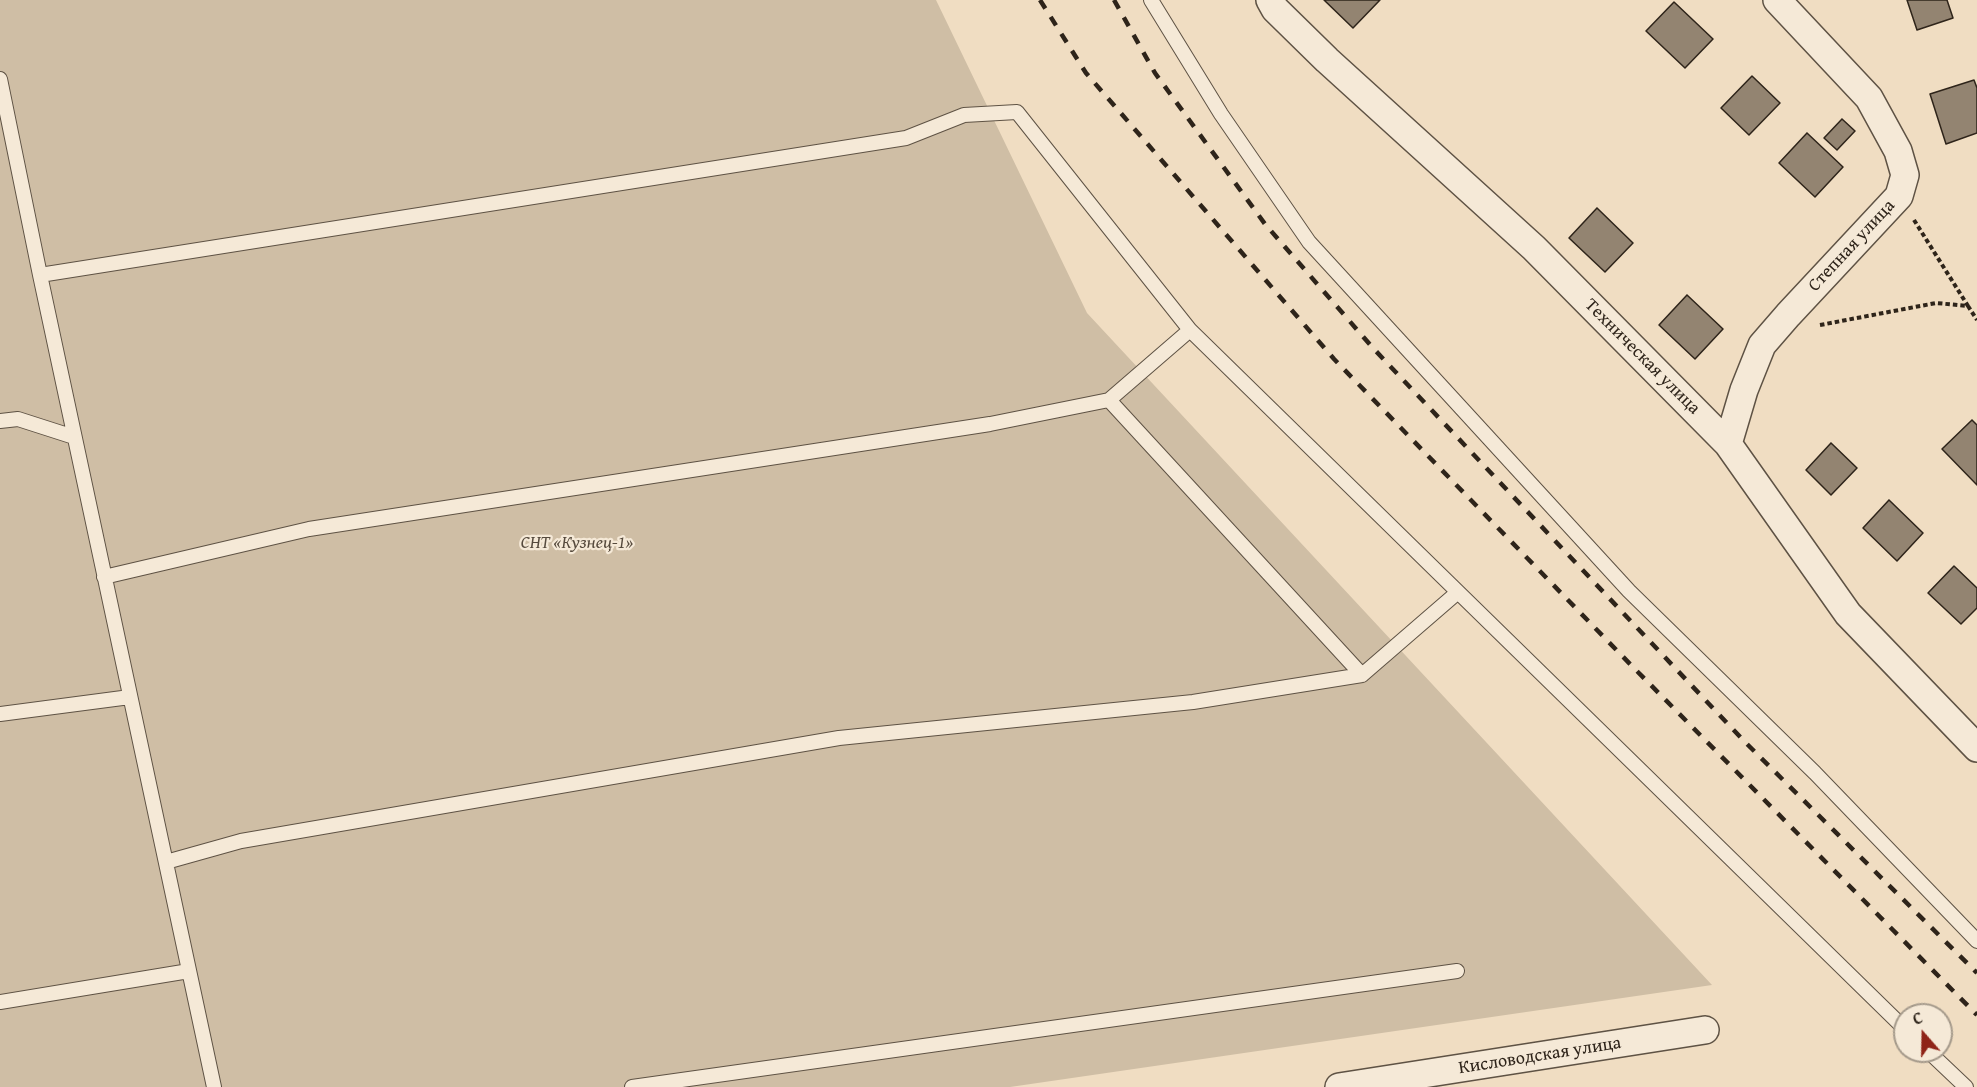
<!DOCTYPE html>
<html>
<head>
<meta charset="utf-8">
<style>
	body { margin:0 }
	#map { position:relative; width:1977px; height:1087px; overflow:hidden; background:#f0ddc2; font-family:"Gentium Book Plus",serif }
	canvas { display:block }
	.north { position:absolute; left:1893px; top:1003px; width:60px; height:60px; box-sizing:border-box; background:#f5e9d7; border:2px solid #a59a8b; border-radius:50%; rotate:340deg; font-size:16px; font-weight:700; line-height:24px; text-align:center; color:#2e241a }
	.north::after { content:''; display:block; margin:auto; width:21px; height:27px; background:#8f2418; clip-path:polygon(50% 0,100% 100%,50% 72%,0 100%) }
</style>
</head>
<body>
<div id="map">
<canvas width="1977" height="1087"></canvas>
<div class="north">С</div>
</div>
<script>
const context = document.querySelector('canvas').getContext('2d');
context.lineJoin = 'round';
function fill(path, color) {
  context.fillStyle = color;
  context.fill(path, 'evenodd');
}
function shape(rows) {
  const path = new Path2D();
  for (const r of rows) {
    path.moveTo(r[0], r[1]);
    for (let i = 2; i < r.length; i += 2) path.lineTo(r[i], r[i + 1]);
  }
  return path;
}
function stroke(path, color, width, dash) {
  context.strokeStyle = color;
  context.lineWidth = width;
  context.lineCap = dash ? 'butt' : 'round';
  context.setLineDash(dash || []);
  context.stroke(path);
}
function drawText(font, color, halo, rows, align = 'center') {
  context.font = font + ' "Gentium Book Plus",serif';
  context.lineWidth = 4.5;
  context.setLineDash([]);
  context.textBaseline = 'middle';
  context.strokeStyle = halo;
  context.fillStyle = color;
  for (const [text, x, y, turn = 0] of rows) {
    context.save();
    context.translate(x, y);
    context.rotate((+turn || 0) * Math.PI / 180);
    context.textAlign = isNaN(turn) ? turn : align;
    if (halo) context.strokeText(text, 0, 0);
    context.fillText(text, 0, 0);
    context.restore();
  }
}
fill(shape([
	[0,0,936,0,1087,313,1712,985,1010,1087,0,1087]
]), '#cfbea5');
const building = shape([
	[1324,0,1380,0,1353,28,1324,0],
	[1907,0,1947,0,1953,18,1917,30,1907,0],
	[1674,2,1713,39,1685,68,1646,31,1674,2],
	[1752,76,1780,103,1749,135,1721,108,1752,76],
	[1974,80,1977,88,1977,133,1946,144,1930,94,1974,80],
	[1842,119,1855,131,1837,150,1824,138,1842,119],
	[1807,133,1843,167,1815,197,1779,163,1807,133],
	[1597,208,1633,243,1605,272,1569,238,1597,208],
	[1687,295,1723,329,1695,359,1659,325,1687,295],
	[1972,420,1977,425,1977,485,1942,449,1972,420],
	[1831,443,1857,468,1831,495,1806,470,1831,443],
	[1889,500,1923,533,1897,561,1863,528,1889,500],
	[1954,566,1977,588,1977,608,1961,624,1928,593,1954,566]
]);
fill(building, '#938471');
stroke(building, '#2e241a', 1.5);
const service = shape([
	[1151,0,1221,114,1309,242,1629,591,1815,773,1977,941],
	[0,79,40,275,214,1087],
	[40,275,906,138,964,115,1017,112,1190,330,1905,1029],
	[1109,400,1362,675],
	[0,421,18,419,74,437],
	[104,577,309,529,990,424,1109,400,1190,330],
	[0,714,130,697],
	[166,862,241,841,839,738,1193,702,1362,675,1458,592],
	[0,1002,189,971],
	[1928,1051,1966,1087],
	[632,1087,1457,971]
]);
const minor = shape([
	[1270,0,1275,9,1327,60,1534,248,1728,444,1848,614,1977,748],
	[1728,444,1744,390,1762,345,1788,315,1899,196,1905,175,1898,151,1869,98,1777,0],
	[1339,1087,1705,1030]
]);
stroke(service, '#5e5244', 16);
stroke(minor, '#5e5244', 30);
stroke(shape([
	[1914,220,1968,306],
	[1820,325,1936,303,1968,306,1977,320]
]), '#2e241a', 4, [4.5, 3]);
stroke(service, '#f5e9d7', 14);
stroke(minor, '#f5e9d7', 27);
stroke(shape([
	[1040,0,1086,73,1334,359,1631,665,1977,1015],
	[1114,0,1155,73,1265,224,1373,348,1744,741,1977,973]
]), '#2e241a', 4.5, [10, 10]);
drawText('18px', '#2e241a', '#f5e9d7', [
	["Степная улица",1852,246,-47],
	["Техническая улица",1642,357,45],
	["Кисловодская улица",1540,1056,-9]
]);
drawText('italic 18px', '#564a3d', '#f5e9d7', [
	["СНТ «Кузнец-1»",577,543]
]);
</script>
</body>
</html>
